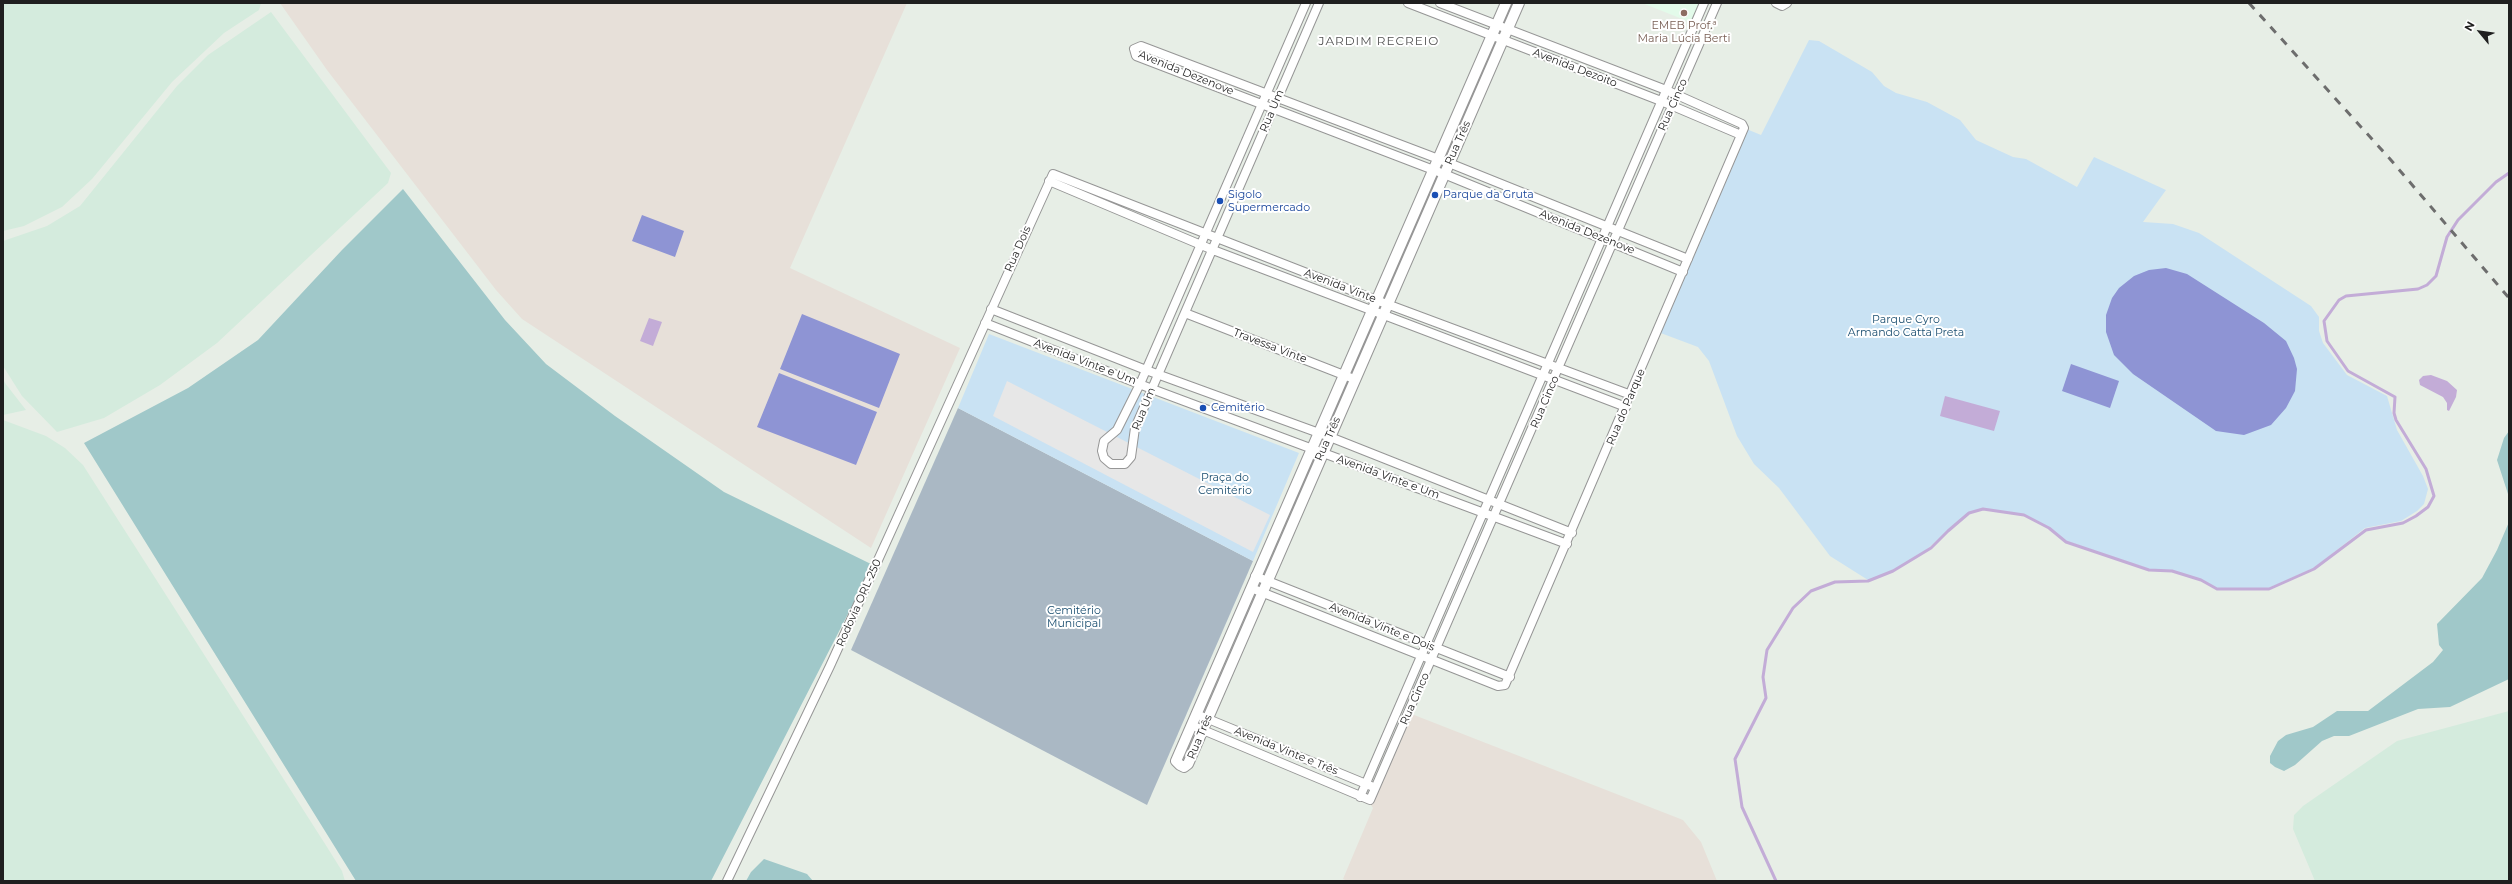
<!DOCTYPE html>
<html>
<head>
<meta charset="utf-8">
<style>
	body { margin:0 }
	#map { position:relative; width:2512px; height:884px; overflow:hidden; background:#e7eee6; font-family:Montserrat,sans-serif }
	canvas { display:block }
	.frame { position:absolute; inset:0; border:4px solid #1f1f1f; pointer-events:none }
	.north { position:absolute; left:2460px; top:12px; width:40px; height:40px; -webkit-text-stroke:3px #fff; paint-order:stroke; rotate:299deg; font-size:11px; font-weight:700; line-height:16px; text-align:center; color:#1f1f1f }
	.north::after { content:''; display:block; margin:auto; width:14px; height:18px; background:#1f1f1f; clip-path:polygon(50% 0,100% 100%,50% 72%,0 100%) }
</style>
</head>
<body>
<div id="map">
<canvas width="2512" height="884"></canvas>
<div class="frame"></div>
<div class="north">N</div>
</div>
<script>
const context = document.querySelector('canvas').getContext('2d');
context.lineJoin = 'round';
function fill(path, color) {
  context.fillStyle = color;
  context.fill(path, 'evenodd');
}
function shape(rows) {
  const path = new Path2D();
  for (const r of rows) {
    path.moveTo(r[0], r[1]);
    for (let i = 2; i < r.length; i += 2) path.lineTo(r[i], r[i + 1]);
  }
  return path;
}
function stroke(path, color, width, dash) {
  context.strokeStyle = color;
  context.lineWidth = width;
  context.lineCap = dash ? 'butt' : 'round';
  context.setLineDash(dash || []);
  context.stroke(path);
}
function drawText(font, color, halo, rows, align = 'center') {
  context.font = font + ' Montserrat,sans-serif';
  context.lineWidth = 4;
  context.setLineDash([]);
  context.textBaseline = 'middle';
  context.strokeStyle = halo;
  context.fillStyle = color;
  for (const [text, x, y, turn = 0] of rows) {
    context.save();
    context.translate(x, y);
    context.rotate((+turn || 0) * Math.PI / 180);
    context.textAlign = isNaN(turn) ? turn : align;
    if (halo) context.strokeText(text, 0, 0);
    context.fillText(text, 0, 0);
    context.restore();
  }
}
fill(shape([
	[280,3,907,3,790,268,960,348,871,548,522,319,496,290,327,70],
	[1409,713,1683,820,1701,842,1717,881,1347,881,1343,879,1373,808,1369,802]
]), '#e7e0d9');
fill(shape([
	[1642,3,1704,3,1695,24]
]), '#e3fbea');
fill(shape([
	[3,3,261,3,259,10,224,33,172,82,92,179,62,207,24,226,3,231],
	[271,12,391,173,388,183,217,343,160,385,104,418,57,432,22,396,3,366,3,241,47,226,80,206,177,86,208,55],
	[3,379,5,383,26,410,3,415],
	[3,420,46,436,65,448,83,465,327,847,342,871,345,881,3,881],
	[2509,711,2509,881,2315,881,2293,829,2294,815,2303,806,2397,741]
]), '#d4ebdd');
fill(shape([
	[403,189,505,320,546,364,615,416,724,492,873,565,711,881,356,881,84,443,188,388,258,340,342,250],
	[2509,431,2509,679,2450,707,2418,709,2349,736,2334,736,2322,741,2295,765,2284,771,2275,767,2270,763,2270,756,2278,741,2286,735,2313,727,2337,711,2368,711,2433,662,2443,650,2439,645,2437,624,2482,578,2497,550,2509,522,2508,494,2497,460,2504,438],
	[764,859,807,874,813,881,746,881,751,872]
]), '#a0c8c9');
fill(shape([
	[958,408,1253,561,1147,805,851,650]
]), '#aab8c4');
fill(shape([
	[1809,40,1819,41,1872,72,1884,86,1896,93,1927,102,1960,120,1976,140,2013,157,2026,159,2077,187,2094,157,2166,190,2143,222,2173,224,2199,233,2311,306,2319,317,2319,331,2323,343,2347,375,2387,396,2397,430,2423,476,2428,489,2424,504,2417,511,2401,521,2365,528,2314,568,2269,588,2217,589,2200,579,2172,571,2149,569,2066,541,2049,528,2024,515,1983,509,1968,513,1917,558,1893,571,1868,580,1830,556,1779,488,1754,464,1737,436,1709,361,1698,347,1658,332,1744,128,1761,135],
	[989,334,1299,453,1253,561,958,408]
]), '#c9e2f3');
fill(shape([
	[642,215,684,231,675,257,632,241],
	[2166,268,2187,274,2264,323,2286,341,2294,358,2297,369,2295,391,2286,408,2271,425,2244,435,2216,431,2133,374,2114,355,2106,332,2106,315,2112,298,2119,288,2134,276,2149,270],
	[802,314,900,354,879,408,780,369],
	[2071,364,2119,381,2110,408,2062,391],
	[779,373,877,412,856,465,757,427]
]), '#8e94d4');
fill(shape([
	[1007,381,1270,515,1253,552,993,416]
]), '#e7e7e7');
fill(shape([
	[649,318,662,322,653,346,640,341],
	[2431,375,2447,381,2457,390,2456,397,2449,411,2447,410,2447,403,2443,397,2420,385,2419,380,2423,376],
	[1945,396,2000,411,1994,431,1940,416]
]), '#c3acd7');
stroke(shape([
	[1776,881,1742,807,1735,759,1766,698,1763,677,1767,650,1793,608,1811,591,1835,582,1868,581,1893,571,1931,548,1948,531,1969,513,1983,509,2024,515,2049,528,2066,542,2149,570,2172,571,2201,580,2217,589,2269,589,2314,569,2366,530,2403,523,2416,516,2428,507,2434,496,2426,469,2396,420,2394,413,2395,397,2348,371,2327,341,2324,321,2339,300,2346,296,2418,289,2427,285,2436,276,2447,237,2458,220,2496,182,2509,173]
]), '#c3acd7', 3);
const minor = shape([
	[1306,3,1140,384,1117,430,1104,441,1102,451,1104,458,1111,464,1125,464,1131,457,1135,428,1319,3],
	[1408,3,1661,101,1741,135],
	[1776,3,1782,6,1787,3],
	[1049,181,1213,250,1626,407],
	[1683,272,1444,174,1136,56,1134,49,1141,46,1449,163,1688,259],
	[991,309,1146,370,1330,437,1572,533],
	[1185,313,1354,379],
	[985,323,1152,389,1567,544],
	[1255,576,1510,677],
	[1251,588,1498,686,1505,685,1744,128,1742,124,1666,90,1440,3],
	[1196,714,1371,786],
	[1191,725,1370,800,1717,3],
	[1360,797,1704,3],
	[727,881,830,666,1053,174,1376,300,1631,395]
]);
const tertiary = shape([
	[1506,3,1176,761,1180,765,1184,767,1188,764,1519,3]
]);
stroke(minor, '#969696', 10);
stroke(tertiary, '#969696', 12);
stroke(minor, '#fff', 8);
stroke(tertiary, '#fff', 10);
stroke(shape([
	[2249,3,2390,159,2509,298]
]), '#6d6d6d', 3, [8, 8]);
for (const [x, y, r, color] of [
	[1684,13,4,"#8d6e63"],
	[1435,195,4,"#1a4fb4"],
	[1220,201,4,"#1a4fb4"],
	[1203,408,4,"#1a4fb4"]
]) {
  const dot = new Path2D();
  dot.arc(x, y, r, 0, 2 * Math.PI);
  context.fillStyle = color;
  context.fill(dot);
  stroke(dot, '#fff', 1.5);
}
drawText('11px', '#785e54', '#fff', [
	["EMEB Prof.ª",1684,26],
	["Maria Lúcia Berti",1684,39]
]);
drawText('11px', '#1f1f1f', '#fff', [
	["Avenida Dezoito",1575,68,21],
	["Avenida Dezenove",1186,73,22],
	["Rua Cinco",1673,105,-66],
	["Rua Um",1272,111,-67],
	["Rua Três",1458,143,-66],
	["Avenida Dezenove",1587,232,22],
	["Rua Dois",1018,249,-66],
	["Avenida Vinte",1340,286,21],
	["Travessa Vinte",1270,346,21],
	["Avenida Vinte e Um",1085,362,21],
	["Rua Cinco",1545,402,-67],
	["Rua do Parque",1626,407,-67],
	["Rua Um",1144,409,-68],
	["Rua Três",1328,439,-66],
	["Avenida Vinte e Um",1388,477,20],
	["Rodovia ORL-250",859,603,-66],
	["Avenida Vinte e Dois",1382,627,22],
	["Rua Cinco",1415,699,-66],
	["Rua Três",1200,737,-67],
	["Avenida Vinte e Três",1286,751,22]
]);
drawText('11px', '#164399', '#fff', [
	["Sigolo",1228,195],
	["Supermercado",1228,208],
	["Parque da Gruta",1443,195],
	["Cemitério",1211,408]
], 'left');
drawText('11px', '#1a4e70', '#fff', [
	["Parque Cyro",1906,320],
	["Armando Catta Preta",1906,333],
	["Praça do",1225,478],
	["Cemitério",1225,491],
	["Cemitério",1074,611],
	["Municipal",1074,624]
]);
context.letterSpacing = '1px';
drawText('12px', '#525252', '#fff', [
	["JARDIM RECREIO",1379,41]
]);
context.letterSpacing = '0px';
</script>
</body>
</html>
